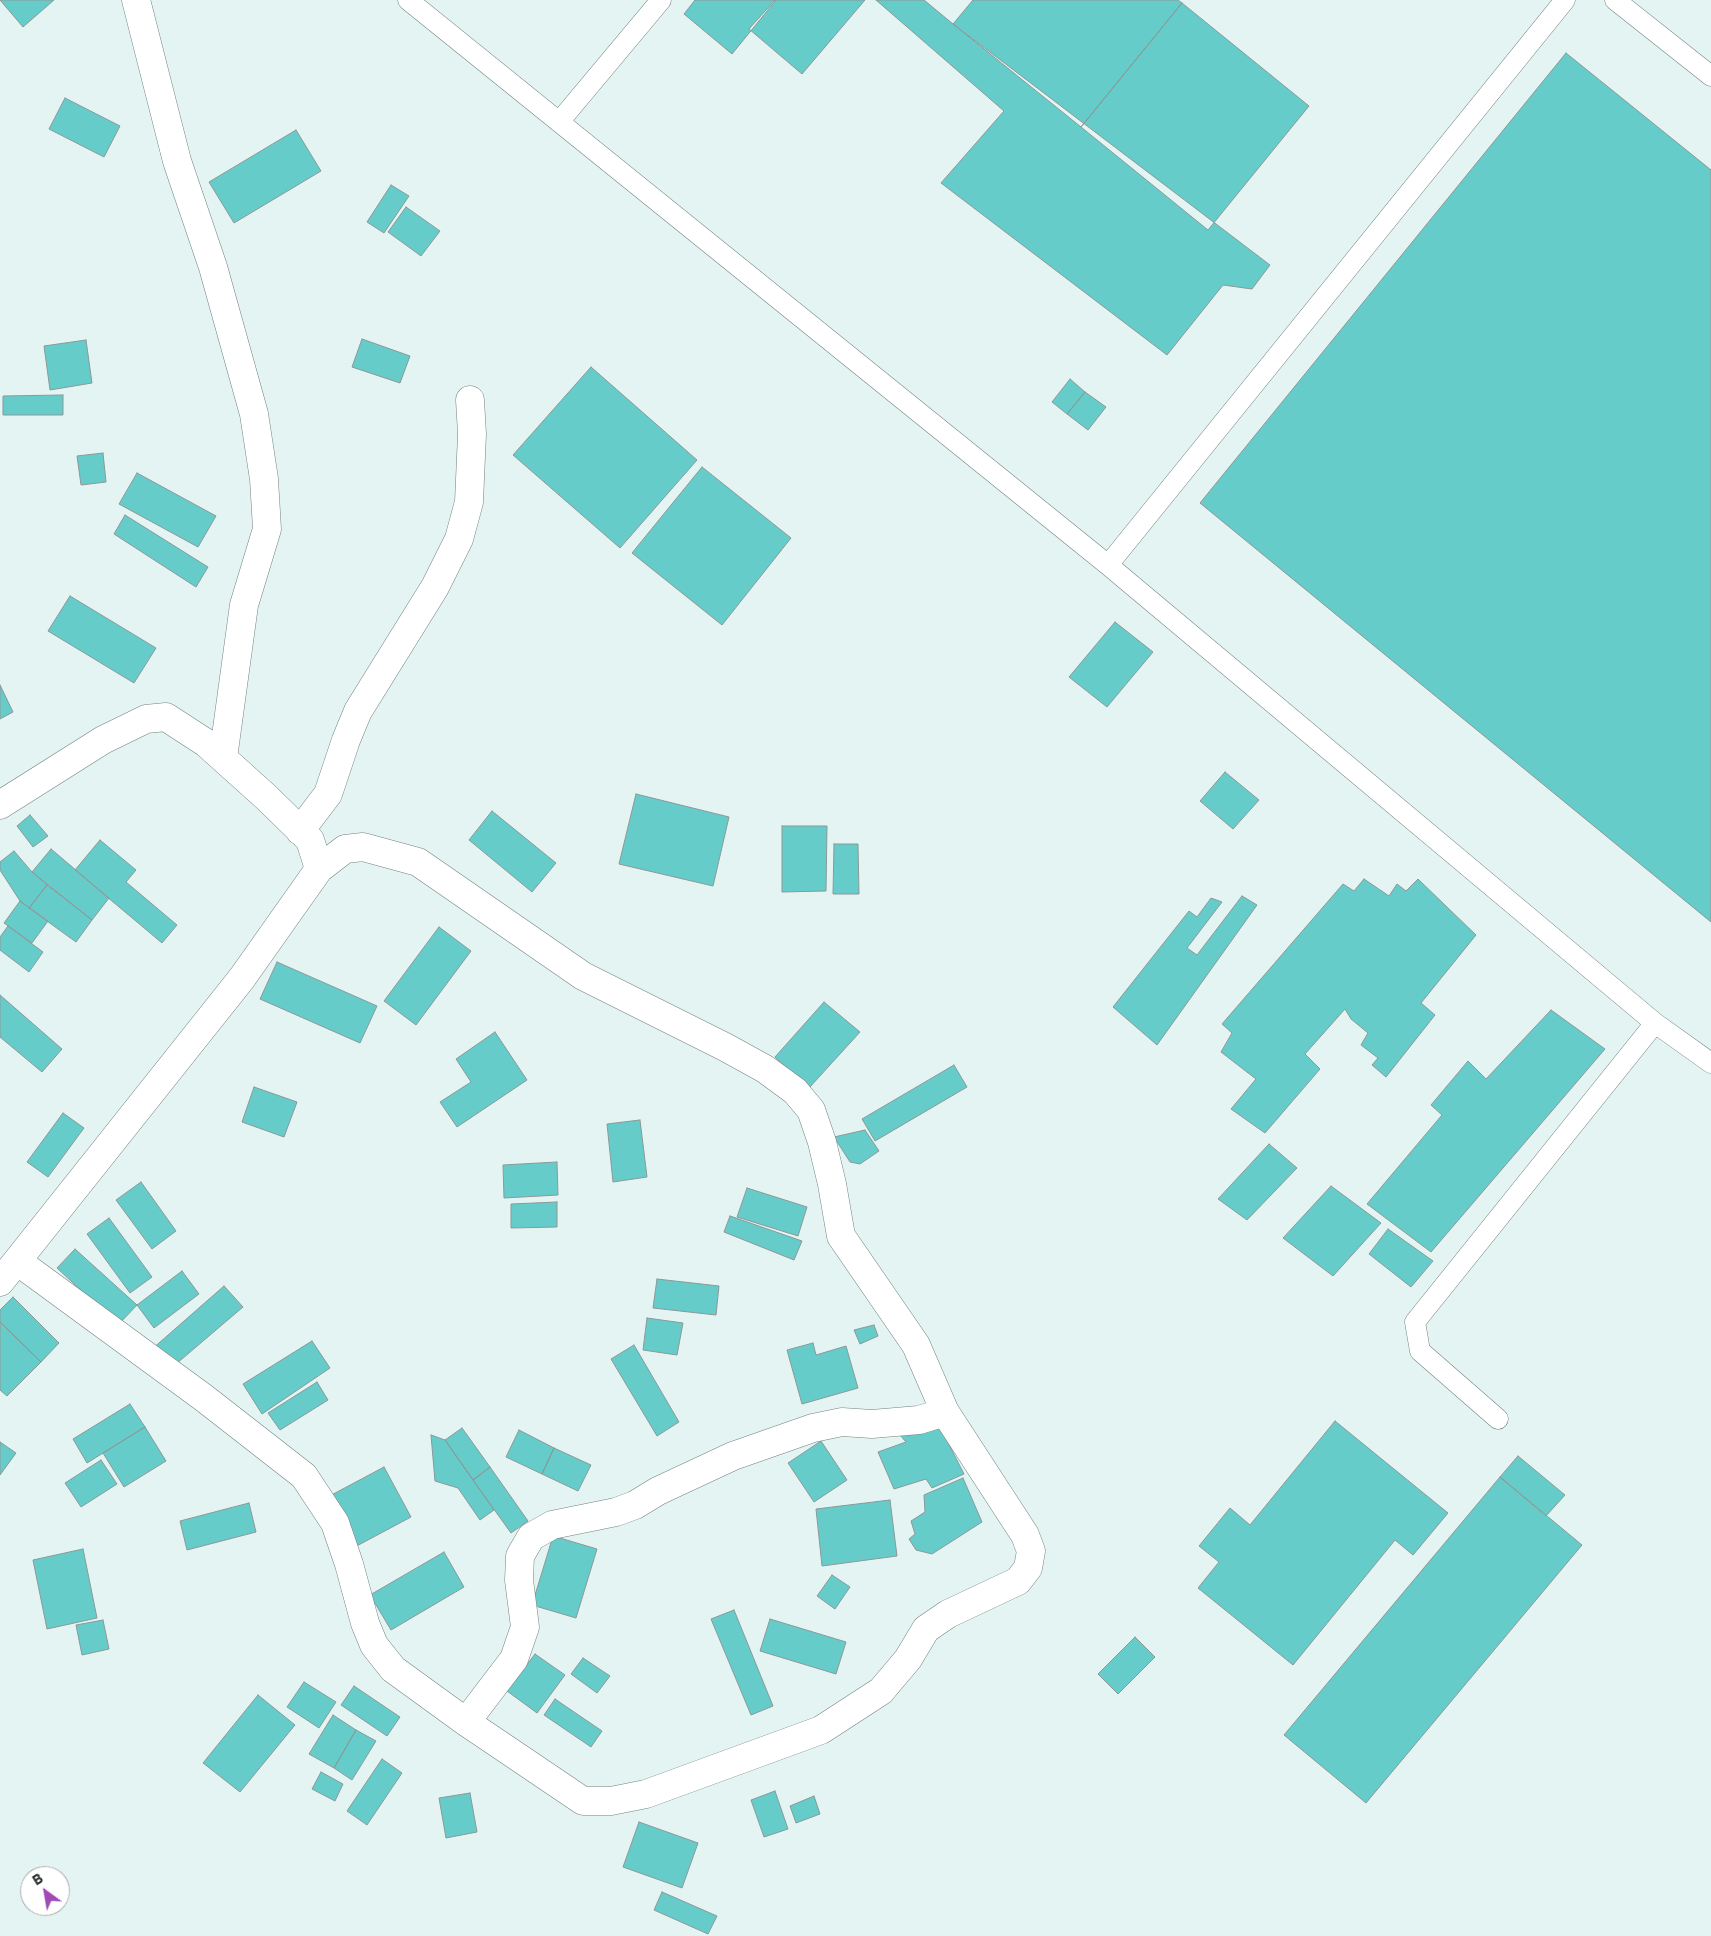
<!DOCTYPE html>
<html>
<head>
<meta charset="utf-8">
<style>
	body { margin:0 }
	#map { position:relative; width:1711px; height:1936px; overflow:hidden; background:#e3f4f3; font-family:"IBM Plex Sans",sans-serif }
	canvas { display:block }
	.north { position:absolute; left:20px; top:1866px; width:50px; height:50px; box-sizing:border-box; background:#fff; border:1px solid #aaacac; border-radius:50%; rotate:328deg; font-size:14px; font-weight:700; line-height:20px; text-align:center; color:#2a3030 }
	.north::after { content:''; display:block; margin:auto; width:18px; height:22px; background:#a149b5; clip-path:polygon(50% 0,100% 100%,50% 72%,0 100%) }
</style>
</head>
<body>
<div id="map">
<canvas width="1711" height="1936"></canvas>
<div class="north">B</div>
</div>
<script>
const context = document.querySelector('canvas').getContext('2d');
context.lineJoin = 'round';
function fill(path, color) {
  context.fillStyle = color;
  context.fill(path, 'evenodd');
}
function shape(rows) {
  const path = new Path2D();
  for (const r of rows) {
    path.moveTo(r[0], r[1]);
    for (let i = 2; i < r.length; i += 2) path.lineTo(r[i], r[i + 1]);
  }
  return path;
}
function stroke(path, color, width, dash) {
  context.strokeStyle = color;
  context.lineWidth = width;
  context.lineCap = dash ? 'butt' : 'round';
  context.setLineDash(dash || []);
  context.stroke(path);
}
const building = shape([
	[0,0,54,0,23,27,0,0],
	[695,0,776,0,732,54,684,14,695,0],
	[775,0,865,0,802,74,749,29,775,0],
	[876,0,924,0,953,24,1270,265,1252,289,1223,285,1167,355,941,183,1004,111,876,0],
	[973,0,1178,0,1182,3,1081,127,953,24,973,0],
	[1182,3,1309,106,1208,230,1081,127,1182,3],
	[1566,53,1711,170,1711,922,1200,503,1566,53],
	[65,98,120,126,104,157,49,129,65,98],
	[296,130,321,171,234,223,209,182,296,130],
	[391,185,409,196,384,233,367,222,391,185],
	[406,207,440,231,421,256,388,232,406,207],
	[362,339,410,356,400,383,352,367,362,339],
	[86,340,92,383,50,390,44,346,86,340],
	[591,367,697,460,620,548,513,455,591,367],
	[1070,379,1085,392,1067,414,1052,402,1070,379],
	[1085,392,1106,407,1088,430,1067,414,1085,392],
	[63,395,63,415,3,415,3,396,63,395],
	[103,453,106,482,81,485,77,456,103,453],
	[702,467,791,538,722,625,632,553,702,467],
	[137,473,216,516,198,547,119,504,137,473],
	[125,515,208,567,196,587,114,534,125,515],
	[70,596,156,648,134,683,48,631,70,596],
	[1115,622,1153,652,1107,707,1069,677,1115,622],
	[0,685,13,712,0,719,0,685],
	[1225,772,1259,800,1233,829,1200,801,1225,772],
	[636,794,729,817,713,886,619,864,636,794],
	[492,811,556,863,532,892,469,840,492,811],
	[30,815,48,836,33,847,17,826,30,815],
	[782,826,827,826,826,891,782,892,782,826],
	[100,840,136,870,126,882,177,925,162,943,75,870,100,840],
	[834,844,858,844,859,894,833,894,834,844],
	[51,849,109,898,92,920,32,872,51,849],
	[14,851,32,872,47,885,29,908,20,901,0,870,0,862,14,851],
	[1364,879,1389,896,1397,884,1406,891,1418,879,1476,935,1421,1003,1435,1015,1386,1077,1372,1065,1378,1058,1361,1045,1368,1033,1351,1019,1345,1009,1305,1054,1320,1069,1265,1133,1231,1109,1256,1079,1221,1052,1232,1033,1222,1024,1343,884,1354,891,1364,879],
	[47,885,92,920,76,942,29,908,47,885],
	[1242,896,1257,905,1157,1045,1113,1007,1189,911,1197,917,1211,898,1222,902,1187,948,1197,955,1242,896],
	[20,901,48,921,32,943,4,923,20,901],
	[8,926,43,952,29,972,0,950,0,937,8,926],
	[439,927,471,951,416,1025,384,1001,439,927],
	[277,962,377,1006,360,1043,260,999,277,962],
	[0,995,62,1049,42,1072,0,1037,0,995],
	[824,1002,860,1032,809,1088,775,1057,824,1002],
	[1551,1010,1605,1049,1431,1252,1367,1204,1442,1115,1431,1105,1468,1061,1486,1079,1551,1010],
	[495,1032,527,1080,457,1127,440,1102,471,1082,456,1059,495,1032],
	[954,1065,967,1087,875,1141,862,1119,954,1065],
	[254,1087,297,1102,284,1137,242,1122,254,1087],
	[63,1113,84,1128,48,1177,27,1162,63,1113],
	[640,1120,647,1177,613,1182,607,1124,640,1120],
	[865,1130,879,1151,860,1164,850,1162,834,1137,865,1130],
	[1269,1144,1297,1168,1247,1220,1218,1199,1269,1144],
	[557,1162,558,1195,504,1198,503,1165,557,1162],
	[141,1182,176,1231,152,1249,116,1200,141,1182],
	[1331,1186,1381,1223,1333,1276,1283,1238,1331,1186],
	[747,1188,807,1207,798,1236,737,1217,747,1188],
	[557,1202,557,1227,511,1228,511,1204,557,1202],
	[730,1216,802,1241,794,1260,724,1232,730,1216],
	[109,1218,152,1277,130,1293,87,1234,109,1218],
	[1388,1229,1433,1261,1411,1287,1369,1254,1388,1229],
	[75,1249,137,1305,118,1325,57,1268,75,1249],
	[182,1271,199,1294,154,1328,137,1305,182,1271],
	[657,1279,719,1286,716,1315,653,1308,657,1279],
	[224,1286,243,1307,169,1370,151,1350,224,1286],
	[13,1297,59,1343,41,1362,0,1322,0,1310,13,1297],
	[647,1318,683,1323,677,1355,643,1350,647,1318],
	[0,1322,41,1362,7,1396,0,1390,0,1322],
	[874,1325,878,1336,860,1344,854,1330,874,1325],
	[312,1341,330,1368,262,1414,243,1384,312,1341],
	[813,1343,816,1355,846,1346,858,1388,802,1404,787,1350,813,1343],
	[634,1345,679,1422,657,1436,611,1359,634,1345],
	[317,1382,328,1400,280,1430,268,1413,317,1382],
	[130,1404,145,1427,87,1463,73,1439,130,1404],
	[1335,1421,1448,1513,1413,1555,1395,1540,1293,1665,1198,1588,1219,1562,1199,1546,1230,1508,1250,1525,1335,1421],
	[938,1423,964,1474,932,1488,926,1479,894,1489,878,1452,906,1442,899,1434,938,1423],
	[145,1427,166,1461,124,1487,103,1453,145,1427],
	[462,1428,490,1467,473,1480,445,1440,462,1428],
	[519,1430,554,1448,542,1474,506,1457,519,1430],
	[431,1435,445,1440,494,1510,480,1520,458,1488,435,1481,431,1435],
	[821,1441,847,1480,814,1502,788,1463,821,1441],
	[0,1442,16,1453,0,1475,0,1442],
	[554,1448,591,1465,578,1491,542,1474,554,1448],
	[1518,1456,1565,1495,1546,1516,1500,1477,1518,1456],
	[101,1460,117,1484,81,1507,65,1483,101,1460],
	[384,1467,411,1517,351,1549,324,1499,384,1467],
	[490,1467,528,1521,511,1533,473,1480,490,1467],
	[1500,1477,1582,1545,1366,1803,1284,1735,1500,1477],
	[963,1478,982,1522,932,1554,916,1550,909,1539,915,1534,911,1521,925,1512,924,1495,963,1478],
	[890,1500,897,1556,822,1566,816,1509,890,1500],
	[249,1503,256,1532,187,1550,180,1521,249,1503],
	[553,1536,597,1549,576,1618,532,1605,553,1536],
	[83,1549,97,1618,47,1629,33,1560,83,1549],
	[444,1552,464,1587,391,1630,370,1595,444,1552],
	[832,1575,850,1587,835,1609,817,1596,832,1575],
	[734,1610,773,1706,751,1715,711,1619,734,1610],
	[770,1619,846,1642,836,1674,760,1651,770,1619],
	[103,1620,109,1649,82,1655,76,1625,103,1620],
	[1135,1637,1155,1657,1118,1694,1098,1674,1135,1637],
	[535,1654,565,1675,537,1713,507,1691,535,1654],
	[583,1658,610,1676,597,1693,571,1674,583,1658],
	[304,1682,336,1702,319,1728,287,1707,304,1682],
	[354,1686,400,1717,387,1736,341,1705,354,1686],
	[258,1695,295,1725,240,1792,203,1763,258,1695],
	[555,1699,602,1731,591,1747,544,1715,555,1699],
	[333,1715,356,1730,334,1768,309,1754,333,1715],
	[356,1730,376,1741,352,1780,334,1768,356,1730],
	[382,1759,402,1773,367,1825,347,1811,382,1759],
	[321,1772,343,1784,335,1801,312,1789,321,1772],
	[775,1791,788,1829,764,1837,751,1800,775,1791],
	[470,1793,477,1832,446,1838,439,1798,470,1793],
	[814,1796,820,1814,796,1823,790,1806,814,1796],
	[639,1822,698,1843,682,1888,623,1867,639,1822],
	[662,1892,717,1916,708,1934,654,1910,662,1892]
]);
fill(building, '#66ccca');
stroke(building, '#899998', 1);
const service = shape([
	[408,0,1108,565,1655,1023,1711,1063],
	[1615,0,1711,76],
	[559,122,661,0],
	[1108,565,1565,0],
	[1498,1419,1420,1351,1415,1322,1655,1023]
]);
const minor = shape([
	[136,0,177,161,213,267,254,414,264,479,267,529,244,605,223,758],
	[0,805,103,740,146,719,166,717,206,743,266,797,310,840,319,869],
	[300,831,328,794,346,740,358,711,435,587,459,539,469,502,472,434,470,400],
	[0,1282,17,1261,242,978,319,869,345,849,363,847,418,862,583,976,725,1047,765,1069,795,1091,811,1110,822,1142,832,1184,841,1236,916,1345,945,1412,1025,1535,1031,1551,1028,1568,1018,1581,948,1614,926,1629,908,1659,881,1691,821,1730,646,1794,611,1801,583,1801,466,1722,393,1669,374,1645,365,1623,349,1564,335,1523,304,1476,204,1398,17,1261],
	[466,1722,514,1659,525,1627,519,1580,520,1556,531,1537,552,1525,616,1512,635,1505,658,1491,733,1456,813,1428,842,1422,872,1424,919,1420,945,1412]
]);
stroke(service, '#728281', 21);
stroke(minor, '#728281', 29);
stroke(service, '#fff', 20);
stroke(minor, '#fff', 28);
</script>
</body>
</html>
